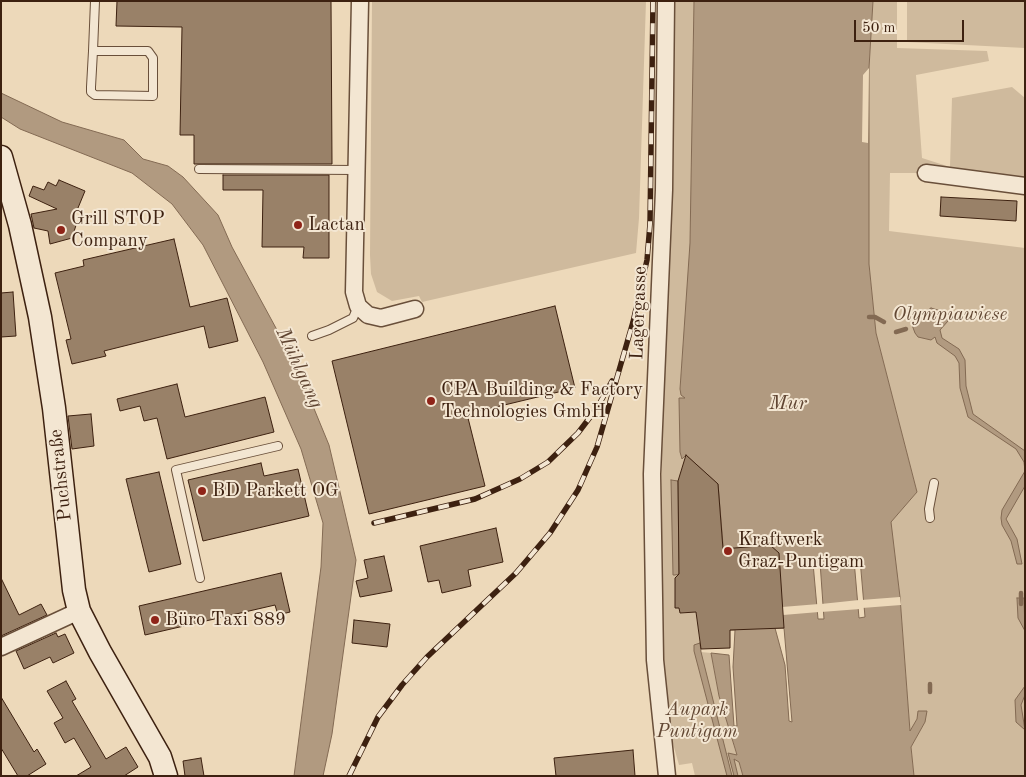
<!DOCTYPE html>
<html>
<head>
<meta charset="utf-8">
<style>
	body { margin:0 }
	#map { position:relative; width:1026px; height:777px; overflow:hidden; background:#edd9ba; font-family:"Old Standard TT",serif }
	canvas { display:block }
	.frame { position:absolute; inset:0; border:2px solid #3d2110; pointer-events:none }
	.scale { position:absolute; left:854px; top:20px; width:110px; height:22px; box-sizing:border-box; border:2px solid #3d2110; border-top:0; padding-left:6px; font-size:15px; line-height:18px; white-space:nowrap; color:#3d2110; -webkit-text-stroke:4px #f3e6d2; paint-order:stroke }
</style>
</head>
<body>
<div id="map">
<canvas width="1026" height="777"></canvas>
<div class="frame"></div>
<div class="scale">50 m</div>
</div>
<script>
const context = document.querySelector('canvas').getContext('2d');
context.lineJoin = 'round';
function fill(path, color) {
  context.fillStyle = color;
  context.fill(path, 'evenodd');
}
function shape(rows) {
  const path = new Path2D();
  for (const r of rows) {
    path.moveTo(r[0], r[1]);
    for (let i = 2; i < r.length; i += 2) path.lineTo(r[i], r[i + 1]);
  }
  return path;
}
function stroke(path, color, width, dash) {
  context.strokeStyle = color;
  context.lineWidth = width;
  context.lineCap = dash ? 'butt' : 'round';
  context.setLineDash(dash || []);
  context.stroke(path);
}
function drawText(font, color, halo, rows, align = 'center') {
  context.font = font + ' "Old Standard TT",serif';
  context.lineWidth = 4;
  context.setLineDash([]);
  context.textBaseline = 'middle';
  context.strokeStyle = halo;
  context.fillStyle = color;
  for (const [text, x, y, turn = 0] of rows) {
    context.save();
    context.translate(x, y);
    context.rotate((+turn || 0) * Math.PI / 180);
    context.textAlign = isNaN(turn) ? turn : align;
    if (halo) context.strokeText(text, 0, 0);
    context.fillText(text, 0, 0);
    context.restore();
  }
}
fill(shape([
	[372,1,646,1,639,218,636,253,422,302,419,296,392,301,377,292,371,274,370,255],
	[674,1,694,1,690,260,680,389,685,397,686,455,678,481,679,574,675,578,675,608,679,608,680,613,696,612,701,652,711,653,719,696,743,776,695,776,692,763,679,765,667,722,661,658,662,440],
	[873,1,897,1,897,48,987,51,989,61,916,75,922,158,950,167,952,98,1012,87,1025,98,1025,186,926,173,890,173,889,231,1025,248,1025,776,914,776,911,747,925,722,917,719,910,732,900,597,890,522,917,492,876,333,869,264,869,68],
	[907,1,1025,1,1025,48,907,42]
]), '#cfba9d');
const water = shape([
	[694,1,873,1,869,68,869,264,876,333,917,492,891,522,900,597,910,731,917,719,918,711,927,711,925,722,911,747,914,776,743,776,739,762,734,759,738,776,734,776,728,753,737,755,719,696,711,653,729,655,734,726,737,726,733,667,735,630,730,630,718,484,686,455,682,459,680,452,679,398,685,398,681,395,680,389,690,243,694,1],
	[860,559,865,617,859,618,854,560,860,559],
	[820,562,824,619,818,619,813,563,820,562],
	[775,628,784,628,792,722,789,721,785,665,775,628],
	[1,93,62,122,124,140,143,159,168,166,183,177,218,215,232,247,296,365,329,445,356,560,332,734,323,776,294,776,321,567,323,523,301,449,263,362,203,245,172,204,132,173,20,129,1,117,1,93],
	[931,308,944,312,948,321,940,330,942,338,959,349,965,360,966,386,973,414,1025,451,1025,486,1006,519,1017,539,1022,564,1017,564,1011,541,1002,525,1001,518,1002,510,1025,471,1024,462,1016,449,968,417,960,388,959,363,955,356,937,343,935,337,931,340,918,337,915,333,912,325,919,316,931,308],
	[671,480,678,481,679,574,675,575,673,575,671,480],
	[1017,598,1024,598,1025,631,1018,618,1017,598],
	[700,643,701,652,732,776,727,776,694,651,694,645,700,643],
	[1025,686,1025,695,1021,705,1025,730,1016,722,1015,700,1025,686]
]);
fill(water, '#b19a80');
stroke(water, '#836a53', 1);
fill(shape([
	[869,68,868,143,862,142,863,75],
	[900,597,901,605,862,608,861,600],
	[859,600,860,609,821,612,821,604],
	[819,604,819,612,783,615,782,607]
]), '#edd9ba');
stroke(shape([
	[869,317,875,317,884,322],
	[896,332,906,329],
	[1021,593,1021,604],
	[930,684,930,692]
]), '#836a53', 4.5);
const building = shape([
	[117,1,331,1,332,164,194,164,194,135,180,135,182,27,116,26,117,1],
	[223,175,329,175,329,258,303,258,304,247,262,247,263,190,223,190,223,175],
	[59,180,85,191,73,220,77,222,72,238,50,244,48,231,34,228,31,214,57,209,29,196,33,186,44,190,48,182,56,186,59,180],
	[941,197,1017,201,1016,221,940,216,941,197],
	[174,239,190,307,227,298,238,341,209,348,204,326,104,351,106,356,72,364,66,340,71,339,55,273,84,266,83,260,174,239],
	[13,292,16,336,1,337,1,293,13,292],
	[555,306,575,388,467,414,485,486,369,514,332,361,555,306],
	[177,384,185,417,265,397,274,432,167,459,157,418,144,421,140,406,120,411,117,399,177,384],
	[91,414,94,446,72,449,68,416,91,414],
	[686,455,718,484,723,549,770,545,779,553,784,628,730,630,730,648,701,649,696,612,680,613,679,608,675,608,675,578,679,574,678,481,686,455],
	[261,463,264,476,298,469,309,516,203,541,188,480,261,463],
	[159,472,181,564,149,572,126,479,159,472],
	[496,528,503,562,468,570,471,586,442,593,439,580,428,582,420,546,496,528],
	[384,556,392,591,360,597,356,581,368,578,364,560,384,556],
	[281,573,290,612,278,615,275,605,145,635,139,606,281,573],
	[1,578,19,615,41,604,47,615,1,636,1,578],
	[354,620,390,624,387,647,352,643,354,620],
	[56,633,58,637,65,634,74,653,53,663,50,657,24,669,16,651,56,633],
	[66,681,76,699,72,701,106,759,126,747,138,767,124,776,76,776,91,767,74,738,65,743,54,723,63,718,47,691,66,681],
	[1,697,34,752,37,749,46,764,27,776,18,776,1,748,1,697],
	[633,750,635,776,556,776,554,758,633,750],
	[201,758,204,776,185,776,183,761,201,758]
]);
fill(building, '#998168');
stroke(building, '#3d2110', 1);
const lane = shape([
	[93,51,148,51,153,58,153,96,95,95,91,92,91,87,93,51],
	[93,51,95,1],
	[199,169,357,170],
	[312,336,329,330,353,318,358,306],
	[930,518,929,509,934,483],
	[200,578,176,470,278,446]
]);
const street = shape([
	[360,1,354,292,358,306,368,315,381,318,415,309],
	[666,1,664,190,652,474,655,660,667,776],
	[926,173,1025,186],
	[1,647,79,611]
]);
const secondary = shape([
	[1,157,20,225,40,317,54,408,74,590,79,611,100,652,160,757,166,776]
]);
stroke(lane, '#694f3a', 10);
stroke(street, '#694f3a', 19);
stroke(secondary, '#3d2110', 25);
stroke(lane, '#f3e6d2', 8);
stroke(street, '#f3e6d2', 16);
stroke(secondary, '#f3e6d2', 22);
const rail = shape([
	[374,523,475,499,520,479,548,462,578,433,597,408,612,381],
	[349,776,378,717,402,685,427,657,516,573,550,533,578,490,597,447,633,322,647,260,650,224,653,1]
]);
stroke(rail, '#3d2110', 5.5);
stroke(rail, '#f3e6d2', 4, [11]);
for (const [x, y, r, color] of [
	[298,225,5,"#8f2418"],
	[61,230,5,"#8f2418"],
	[431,401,5,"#8f2418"],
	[202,491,5,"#8f2418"],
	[728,551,5,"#8f2418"],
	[155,620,5,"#8f2418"]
]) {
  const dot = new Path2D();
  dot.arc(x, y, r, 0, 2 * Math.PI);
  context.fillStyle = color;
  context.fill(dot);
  stroke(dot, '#f3e6d2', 2);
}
drawText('19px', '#3d2110', '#f3e6d2', [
	["Grill STOP",71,219],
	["Company",71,241],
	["Lactan",308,225],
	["CPA Building & Factory",441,390],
	["Technologies GmbH",441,412],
	["BD Parkett OG",212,491],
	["Kraftwerk",738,540],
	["Graz-Puntigam",738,562],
	["Büro Taxi 889",165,620]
], 'left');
drawText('19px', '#3d2110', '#f3e6d2', [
	["Lagergasse",639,313,-88],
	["Puchstraße",61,475,-96]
]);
drawText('italic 19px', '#624733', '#f3e6d2', [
	["Olympiawiese",950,315],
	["Aupark",697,710],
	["Puntigam",697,732]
]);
drawText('italic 20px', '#604532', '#f3e6d2', [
	["Mühlgang",299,368,65],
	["Mur",788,404]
]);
</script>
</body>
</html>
